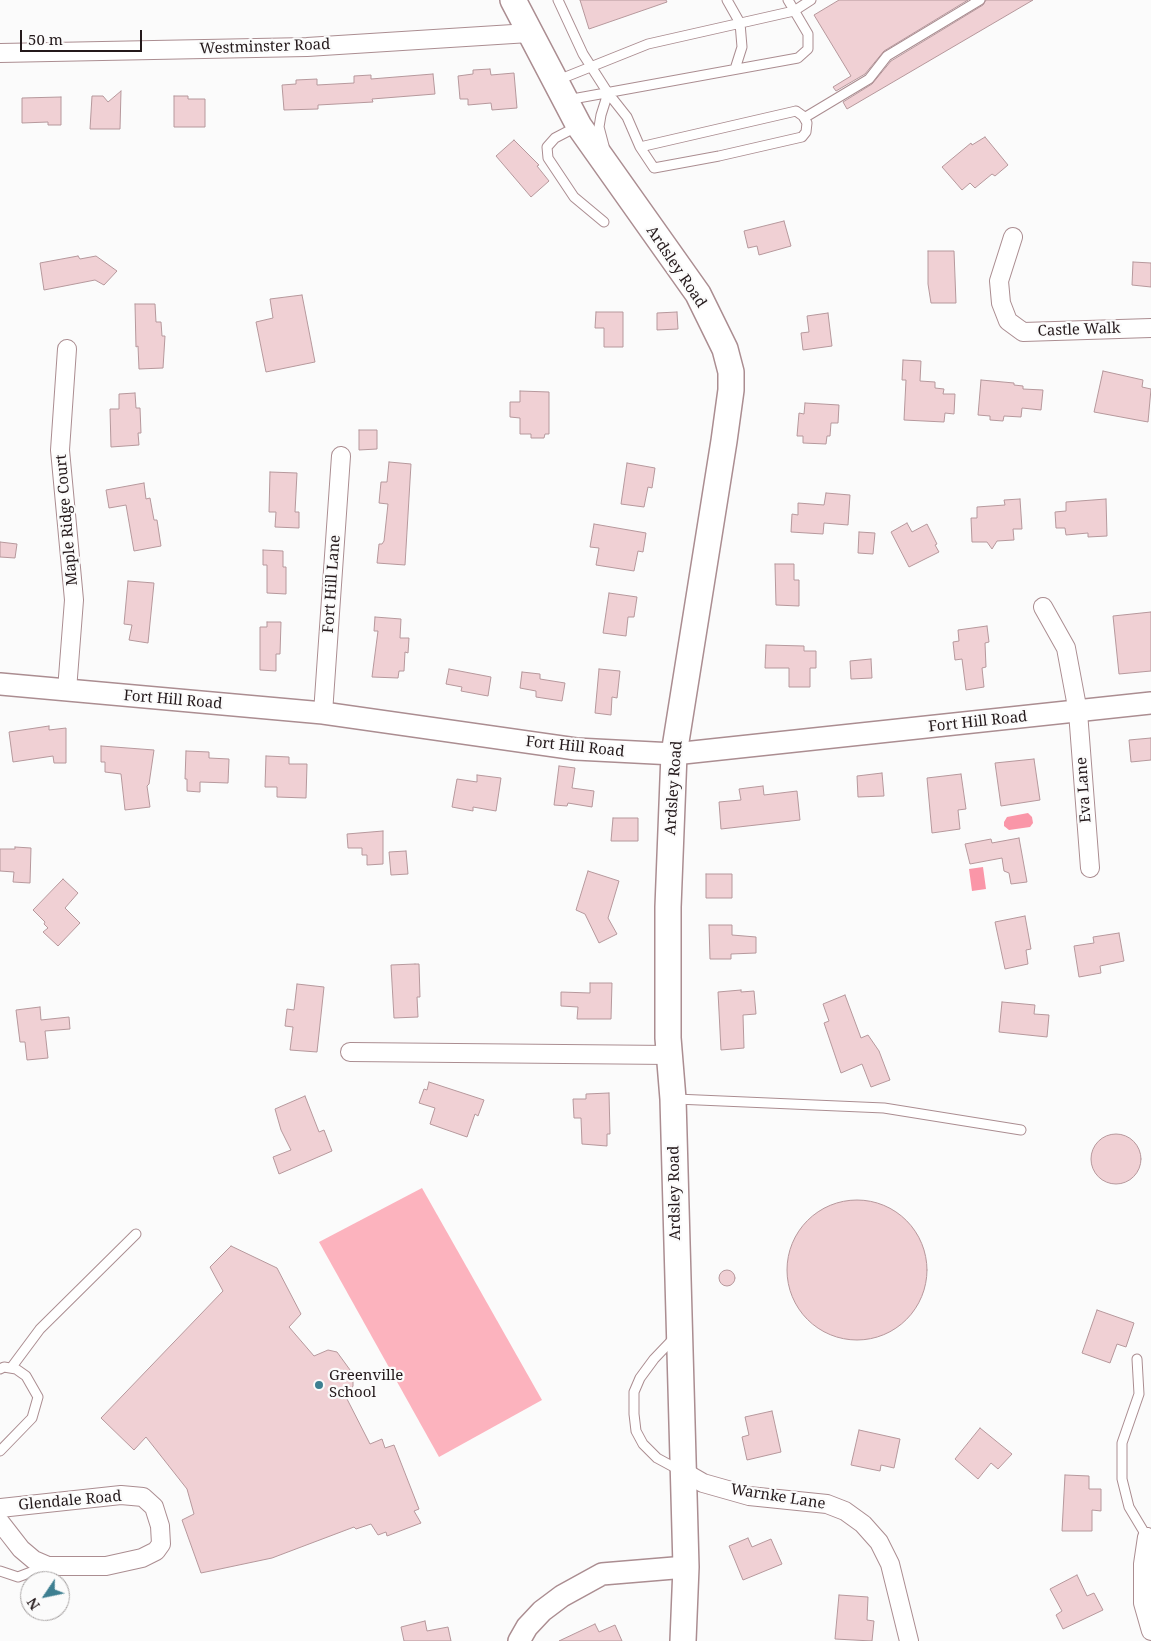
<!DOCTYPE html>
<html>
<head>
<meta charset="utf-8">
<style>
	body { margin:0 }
	#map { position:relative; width:1151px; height:1641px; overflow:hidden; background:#fbfbfb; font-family:"Noto Serif",serif }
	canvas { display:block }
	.north { position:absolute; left:20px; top:1571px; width:50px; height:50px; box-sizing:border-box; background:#fbfbfb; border:1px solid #a5a1a1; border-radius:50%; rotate:236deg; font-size:14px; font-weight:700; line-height:20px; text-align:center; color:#24191b }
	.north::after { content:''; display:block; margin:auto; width:18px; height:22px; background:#3e7f91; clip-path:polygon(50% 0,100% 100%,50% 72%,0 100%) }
	.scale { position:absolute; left:20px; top:30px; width:122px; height:22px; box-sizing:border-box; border:2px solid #24191b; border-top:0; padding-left:6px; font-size:15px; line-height:18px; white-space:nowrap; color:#24191b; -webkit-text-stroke:4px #fbfbfb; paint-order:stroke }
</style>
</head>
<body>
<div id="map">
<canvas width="1151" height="1641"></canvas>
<div class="north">N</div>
<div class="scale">50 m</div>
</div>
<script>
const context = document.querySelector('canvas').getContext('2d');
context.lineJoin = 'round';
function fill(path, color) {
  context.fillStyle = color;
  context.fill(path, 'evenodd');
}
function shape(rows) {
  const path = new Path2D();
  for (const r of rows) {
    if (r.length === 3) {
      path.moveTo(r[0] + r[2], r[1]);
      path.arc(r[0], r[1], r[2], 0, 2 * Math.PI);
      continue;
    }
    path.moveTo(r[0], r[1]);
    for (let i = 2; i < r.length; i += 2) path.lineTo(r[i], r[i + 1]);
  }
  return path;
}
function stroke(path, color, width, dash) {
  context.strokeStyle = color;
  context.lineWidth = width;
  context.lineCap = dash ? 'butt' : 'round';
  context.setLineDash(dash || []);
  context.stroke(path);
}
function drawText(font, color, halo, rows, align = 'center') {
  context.font = font + ' "Noto Serif",serif';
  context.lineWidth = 4.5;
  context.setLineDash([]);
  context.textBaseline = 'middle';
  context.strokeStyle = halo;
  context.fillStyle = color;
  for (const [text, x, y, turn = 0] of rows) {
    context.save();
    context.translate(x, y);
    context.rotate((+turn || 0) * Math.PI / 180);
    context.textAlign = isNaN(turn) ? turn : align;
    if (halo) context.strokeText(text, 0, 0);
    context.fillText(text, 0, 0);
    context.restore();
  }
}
fill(shape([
	[422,1188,542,1400,439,1457,319,1242]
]), '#fcb3be');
fill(shape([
	[1028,813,1032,817,1033,823,1030,827,1009,830,1004,826,1004,822,1007,817],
	[983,867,986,889,972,891,969,869]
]), '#fa96a8');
const building = shape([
	[580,0,666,0,667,2,589,29,580,0],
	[839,0,968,0,884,51,865,74,836,91,833,87,851,76,814,15,839,0],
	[986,0,1033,0,847,109,843,102,872,84,891,61,983,5,986,0],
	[490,69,491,75,514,73,517,108,492,110,491,103,468,105,468,99,460,99,458,76,473,74,473,70,490,69],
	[433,74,435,94,372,99,373,102,318,105,318,109,284,110,282,85,296,84,296,80,317,79,317,85,354,83,354,76,371,75,371,79,433,74],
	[121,91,120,129,90,129,92,96,103,96,108,102,121,91],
	[174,96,188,96,188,99,205,99,205,127,174,127,174,96],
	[61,97,61,125,48,125,48,122,22,123,22,98,61,97],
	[985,137,1008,165,995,176,992,174,975,188,970,183,962,190,942,167,971,143,972,145,985,137],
	[514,140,539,165,537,166,549,181,531,197,496,156,514,140],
	[784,221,791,246,759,255,757,246,748,248,744,231,784,221],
	[928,251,954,251,956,303,931,303,928,284,928,251],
	[78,256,80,259,96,256,117,271,104,285,95,280,44,290,40,263,78,256],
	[1133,262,1151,263,1151,287,1132,285,1133,262],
	[302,295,315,362,266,372,256,322,273,318,270,299,302,295],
	[135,304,155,304,156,322,161,322,162,336,165,336,163,368,139,369,138,346,136,347,135,304],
	[596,312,623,312,623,347,604,347,604,328,595,328,596,312],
	[677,312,678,329,657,330,657,313,677,312],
	[828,313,832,346,803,350,801,333,809,332,807,316,828,313],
	[903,360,921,361,920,381,935,382,935,388,944,389,943,394,955,394,954,414,945,413,944,422,904,420,906,380,902,380,903,360],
	[1103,371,1143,380,1142,387,1151,389,1148,422,1094,412,1103,371],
	[981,380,1014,383,1014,385,1023,386,1023,389,1043,390,1041,410,1022,408,1021,417,1004,416,1003,421,990,420,990,416,978,415,981,380],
	[520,391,549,392,549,434,545,434,544,438,531,438,531,434,520,434,520,418,510,417,510,402,520,402,520,391],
	[135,393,136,408,140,408,141,433,138,433,139,445,111,447,110,409,119,409,119,394,135,393],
	[805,403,839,405,838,423,831,423,830,436,827,436,826,444,803,443,803,436,797,436,799,413,804,414,805,403],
	[359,430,377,430,377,449,359,450,359,430],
	[389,462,411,464,405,565,377,563,379,544,382,544,384,541,388,504,379,503,381,482,387,482,389,462],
	[627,463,655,468,652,488,648,487,644,507,621,504,627,463],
	[270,472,297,473,295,512,299,512,299,528,275,527,276,512,269,512,270,472],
	[144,483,146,499,150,498,154,520,157,520,161,546,134,551,126,505,109,508,106,490,144,483],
	[826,493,850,495,848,525,824,523,823,534,791,532,792,514,798,515,798,503,824,505,826,493],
	[1020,499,1022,529,1013,529,1014,540,997,541,992,549,987,542,972,542,971,518,977,518,977,507,1005,505,1004,500,1020,499],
	[1106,499,1107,536,1088,537,1088,533,1066,535,1065,528,1056,528,1055,512,1066,511,1066,502,1106,499],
	[907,523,912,532,927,524,937,544,935,545,939,552,909,567,891,532,907,523],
	[594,524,646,533,643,552,638,551,634,571,596,565,599,548,590,547,594,524],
	[859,532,875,533,873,554,858,553,859,532],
	[0,542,17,544,15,558,0,557,0,542],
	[263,550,283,551,283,567,286,567,286,594,267,593,267,565,263,565,263,550],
	[775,564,794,564,794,580,799,580,799,606,776,605,775,564],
	[128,581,154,583,148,643,129,640,132,625,124,624,128,581],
	[609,593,637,597,634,617,628,617,626,636,603,633,609,593],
	[1151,612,1151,671,1119,674,1113,616,1151,612],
	[375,617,401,619,400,638,409,638,408,653,405,652,404,671,399,671,398,678,372,677,378,631,374,631,375,617],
	[267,622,281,622,280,654,276,654,276,671,260,670,260,627,267,627,267,622],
	[987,626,989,642,985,643,986,667,982,668,984,687,966,690,962,659,955,660,953,642,959,641,958,630,987,626],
	[766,645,804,646,804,651,816,651,816,668,810,668,810,687,789,687,789,668,765,668,766,645],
	[871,659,872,678,851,679,850,661,871,659],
	[449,669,491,677,488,696,461,691,462,687,446,684,449,669],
	[599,669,620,671,617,698,612,697,611,715,595,713,599,669],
	[522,672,540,674,540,679,565,683,562,701,536,697,536,691,520,688,522,672],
	[49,726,49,730,66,728,66,763,54,763,53,756,13,762,9,732,49,726],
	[1151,738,1151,760,1131,762,1129,740,1151,738],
	[101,746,154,750,149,784,147,786,150,807,125,810,121,774,105,772,105,762,101,762,101,746],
	[186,751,209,752,209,758,229,759,228,783,200,782,200,792,187,791,187,779,185,779,186,751],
	[266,756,289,757,289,764,307,764,306,798,277,797,277,787,265,787,266,756],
	[1034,759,1040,800,1001,806,995,763,1034,759],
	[559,766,575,768,572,788,594,791,592,807,568,803,567,806,554,805,559,766],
	[882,773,884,796,858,797,857,776,882,773],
	[961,774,966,809,958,810,960,829,932,833,927,778,961,774],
	[477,775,501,778,496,811,473,807,473,811,452,807,457,779,477,782,477,775],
	[763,786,764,795,797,791,800,820,721,829,719,802,741,800,739,789,763,786],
	[613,818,638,818,638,841,611,841,613,818],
	[383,831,383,864,367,865,367,855,362,855,362,848,348,848,347,834,383,831],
	[1019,838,1027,882,1011,884,1009,873,1004,871,1002,858,970,864,965,844,991,839,992,843,1019,838],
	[15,847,31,848,30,883,13,882,14,872,0,871,0,849,15,849,15,847],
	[406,851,408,874,391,875,389,852,406,851],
	[588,871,619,881,608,918,617,934,599,943,585,914,576,910,588,871],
	[706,874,732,874,732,898,706,898,706,874],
	[63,879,78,893,65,908,80,923,58,946,43,932,48,928,44,924,45,922,33,910,63,879],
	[1025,916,1031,949,1026,950,1028,964,1005,969,995,922,1025,916],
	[709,925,732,925,732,935,756,937,756,953,731,954,731,959,710,959,709,925],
	[1119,933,1124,961,1100,966,1101,973,1079,977,1074,946,1094,943,1093,937,1119,933],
	[415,964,419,964,420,997,417,997,418,1017,394,1018,391,965,415,964],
	[590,983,612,983,611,1019,577,1019,578,1007,561,1006,561,992,590,993,590,983],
	[297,984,324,987,317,1052,290,1050,293,1027,285,1026,287,1009,294,1010,297,984],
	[741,990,741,992,754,991,756,1014,743,1015,744,1048,721,1050,718,992,741,990],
	[845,995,861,1038,868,1035,879,1051,890,1080,871,1087,862,1064,841,1073,824,1023,829,1021,823,1004,845,995],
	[1002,1002,1035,1005,1034,1014,1049,1015,1047,1037,999,1032,1002,1002],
	[40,1007,41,1020,69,1017,70,1029,45,1031,48,1058,27,1060,25,1042,20,1042,16,1010,40,1007],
	[429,1082,484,1100,478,1116,475,1114,467,1137,430,1124,435,1108,419,1103,424,1089,427,1090,429,1082],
	[609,1093,610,1134,607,1134,607,1146,582,1144,581,1118,574,1118,573,1099,586,1099,586,1094,609,1093],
	[305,1096,319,1132,324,1130,332,1151,279,1174,273,1157,291,1150,281,1130,275,1109,305,1096],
	[1116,1159,25],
	[857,1270,70],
	[231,1246,277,1268,301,1314,289,1327,314,1356,328,1350,337,1352,353,1374,353,1386,346,1397,370,1444,382,1439,385,1448,394,1445,419,1509,414,1511,421,1523,387,1536,386,1532,378,1535,371,1524,356,1529,354,1527,272,1558,201,1573,182,1520,194,1514,187,1489,146,1437,134,1450,101,1418,223,1291,210,1267,231,1246],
	[727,1278,8],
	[1097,1310,1134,1323,1126,1347,1117,1344,1110,1363,1082,1353,1097,1310],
	[772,1411,781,1452,747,1460,742,1437,749,1435,745,1417,772,1411],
	[980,1428,1012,1454,998,1469,991,1463,978,1479,955,1459,980,1428],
	[859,1430,900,1439,894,1468,881,1465,880,1471,851,1465,859,1430],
	[1065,1475,1089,1476,1089,1489,1101,1489,1101,1511,1092,1510,1092,1531,1062,1531,1065,1475],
	[748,1538,752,1547,771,1539,782,1564,743,1580,729,1546,748,1538],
	[1077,1575,1087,1596,1094,1593,1103,1610,1063,1629,1056,1615,1062,1611,1050,1589,1077,1575],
	[839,1595,868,1597,867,1620,874,1621,872,1641,835,1639,839,1595],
	[425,1621,427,1631,448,1627,451,1641,404,1641,401,1627,425,1621],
	[595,1624,599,1632,615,1625,622,1641,559,1641,595,1624]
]);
fill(building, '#f0d0d4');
stroke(building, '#b6989c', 1);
const service = shape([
	[558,0,583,54,608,93,627,117,640,147],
	[727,0,740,23,742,47,735,69],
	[558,80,648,44,794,11,811,0],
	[567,100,798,58,808,49,808,34,788,0],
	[796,111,803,116,807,123,806,132,802,137,719,156,654,168,640,147,796,111],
	[804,118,869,79,887,56,980,0],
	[578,126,555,138,547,147,548,158,574,197,604,222],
	[604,146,599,127,601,115,608,93],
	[676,1099,884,1108,1021,1130],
	[675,1337,654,1359,640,1378,634,1392,634,1414,636,1431,643,1444,657,1458,681,1471],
	[1137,1359,1139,1394,1122,1443,1122,1479,1129,1507,1147,1537],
	[11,1368,40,1329,136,1234],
	[0,1369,4,1367,16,1369,26,1376,38,1397,32,1418,0,1451],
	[0,1571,18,1577,47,1566]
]);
const minor = shape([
	[0,53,307,47,529,33],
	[1013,237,999,281,1001,303,1008,321,1023,332,1151,328],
	[1043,607,1066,648,1078,712,1090,868],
	[67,690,74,600,60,450,67,349],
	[323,713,341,456],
	[350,1052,670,1055],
	[684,1472,703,1483,749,1496,827,1504,845,1511,863,1524,879,1542,890,1564,909,1641],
	[0,1508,121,1495,143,1497,154,1507,160,1526,161,1544,156,1551,142,1558,106,1566,48,1566,34,1560,21,1549,0,1522],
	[1147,1537,1143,1564,1143,1603,1151,1631]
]);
const tertiary = shape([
	[0,684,323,713,576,749,674,754,1151,703],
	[519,1641,527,1627,542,1611,562,1596,602,1574,686,1567]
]);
const secondary = shape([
	[513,0,579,126,698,294,725,349,731,372,731,390,724,441,674,754,668,907,668,1038,673,1099,686,1567,683,1641]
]);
stroke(service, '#ab8d91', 11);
stroke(minor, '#ab8d91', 20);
stroke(tertiary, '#ab8d91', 24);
stroke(secondary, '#ab8d91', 28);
stroke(service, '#fff', 9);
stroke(minor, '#fff', 18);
stroke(tertiary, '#fff', 21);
stroke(secondary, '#fff', 25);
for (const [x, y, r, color] of [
	[319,1385,5,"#3e7f91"]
]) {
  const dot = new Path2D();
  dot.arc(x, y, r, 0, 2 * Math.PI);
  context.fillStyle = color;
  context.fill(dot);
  stroke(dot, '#fbfbfb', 2);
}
drawText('15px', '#24191b', '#fbfbfb', [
	["Westminster Road",265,47,-2],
	["Ardsley Road",676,267,56],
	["Castle Walk",1079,330,-2],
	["Maple Ridge Court",67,520,-95],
	["Fort Hill Lane",332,584,-86],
	["Fort Hill Road",173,700,5],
	["Fort Hill Road",978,722,-6],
	["Fort Hill Road",575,747,6],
	["Ardsley Road",674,788,-86],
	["Eva Lane",1084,790,-94],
	["Ardsley Road",675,1193,-91],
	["Warnke Lane",778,1497,9],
	["Glendale Road",70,1501,-5]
]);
drawText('15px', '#24191b', '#fbfbfb', [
	["Greenville",329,1376],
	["School",329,1393]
], 'left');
</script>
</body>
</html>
